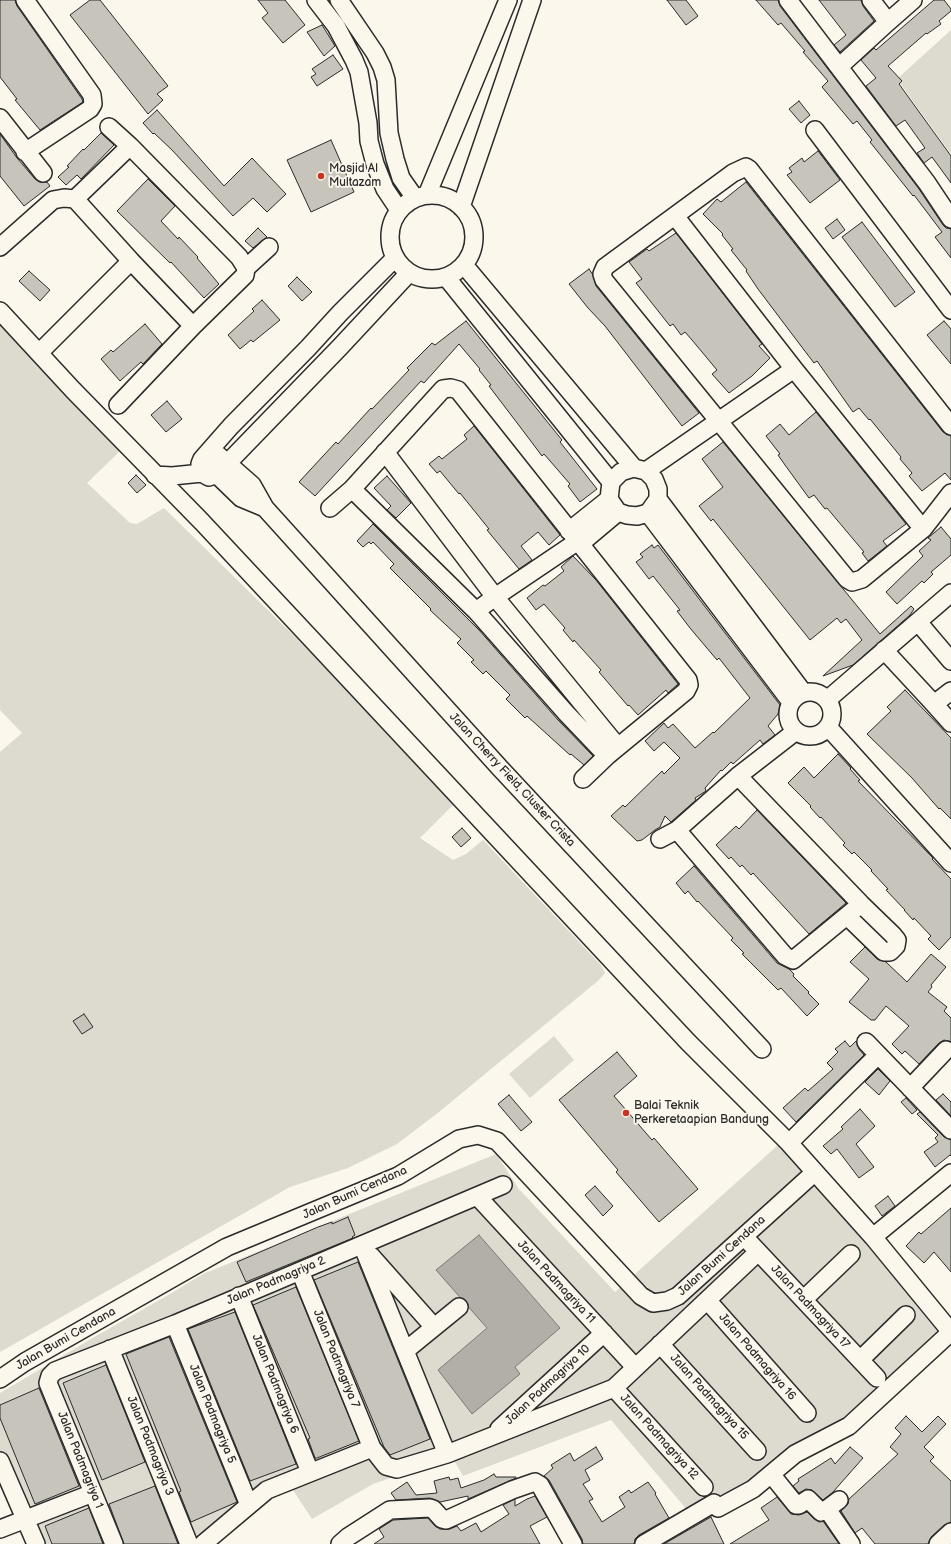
<!DOCTYPE html>
<html>
<head>
<meta charset="utf-8">
<style>
	body { margin:0 }
	canvas { display:block; background:#fbf7ec }
</style>
</head>
<body>
<canvas width="951" height="1544"></canvas>
<script>
const context = document.querySelector('canvas').getContext('2d');
context.lineJoin = 'round';
function fill(path, color) {
  context.fillStyle = color;
  context.fill(path, 'evenodd');
}
function shape(rows) {
  const path = new Path2D();
  for (const r of rows) {
    if (r.length === 3) {
      path.moveTo(r[0] + r[2], r[1]);
      path.arc(r[0], r[1], r[2], 0, 2 * Math.PI);
      continue;
    }
    path.moveTo(r[0], r[1]);
    for (let i = 2; i < r.length; i += 2) path.lineTo(r[i], r[i + 1]);
  }
  return path;
}
function stroke(path, color, width, dash) {
  context.strokeStyle = color;
  context.lineWidth = width;
  context.lineCap = dash ? 'butt' : 'round';
  context.setLineDash(dash || []);
  context.stroke(path);
}
function drawText(font, color, halo, rows, align = 'center') {
  context.font = font + ' "Balsamiq Sans",sans-serif';
  context.lineWidth = 3.5;
  context.setLineDash([]);
  context.textBaseline = 'middle';
  context.strokeStyle = halo;
  context.fillStyle = color;
  for (const [text, x, y, turn = 0] of rows) {
    context.save();
    context.translate(x, y);
    context.rotate((+turn || 0) * Math.PI / 180);
    context.textAlign = isNaN(turn) ? turn : align;
    if (halo) context.strokeText(text, 0, 0);
    context.fillText(text, 0, 0);
    context.restore();
  }
}
fill(shape([
	[951,30,951,154,897,79],
	[0,324,120,451,87,483,130,523,137,524,164,508,341,682,454,804,420,838,453,860,466,854,483,840,601,965,605,973,599,980,439,1112,397,1144,348,1168,290,1187,0,1352,0,752,22,733,0,710],
	[554,1036,574,1060,530,1098,509,1074],
	[778,1145,869,1246,940,1334,844,1420,749,1485,723,1499,719,1496,688,1511,611,1420,463,1476,455,1462,414,1470,373,1484,312,1519,291,1487,281,1492,218,1544,27,1544,0,1483,0,1393,96,1336,170,1294,203,1274,496,1154,519,1189,615,1292]
]), '#dddad0');
const water = shape([
	[479,1235,560,1328,515,1367,520,1374,472,1414,438,1370,487,1328,436,1270,479,1235]
]);
fill(water, '#b1afa7');
stroke(water, '#7b7a75', 1);
const building = shape([
	[0,0,15,0,17,6,82,99,83,102,40,130,15,100,17,99,0,77,0,0],
	[90,0,100,0,168,86,157,94,163,100,148,114,70,15,90,0],
	[258,0,285,0,305,25,283,43,262,18,268,13,258,0],
	[667,0,686,0,698,16,686,25,667,0],
	[756,0,778,0,780,6,919,189,943,225,946,228,951,229,951,258,935,237,942,232,914,195,913,196,878,152,870,142,872,140,857,121,853,124,822,87,828,81,803,52,805,51,781,23,778,25,756,0],
	[819,0,861,0,863,6,874,21,840,52,834,45,846,35,819,0],
	[934,0,944,0,951,9,951,11,939,21,941,24,927,34,926,33,888,66,902,81,899,84,951,156,951,183,932,157,924,163,917,153,925,148,905,120,896,126,866,86,876,78,861,60,874,48,876,50,934,0],
	[322,25,335,46,324,56,307,32,322,25],
	[333,55,343,69,317,86,311,77,316,74,312,69,333,55],
	[799,101,810,115,801,123,789,109,799,101],
	[157,110,224,186,252,158,286,194,267,212,253,198,233,216,172,150,154,133,153,134,143,123,157,110],
	[101,133,114,145,81,179,77,175,66,185,58,177,69,167,67,166,83,149,84,150,101,133],
	[0,134,17,158,35,179,40,182,47,182,50,186,24,206,0,176,0,134],
	[331,140,354,192,311,212,287,160,331,140],
	[818,151,840,180,810,203,787,175,792,172,789,168,802,158,804,162,818,151],
	[148,179,175,206,161,221,178,239,179,237,198,257,197,258,219,284,204,298,171,262,170,263,117,211,148,179],
	[746,182,943,432,951,436,951,480,945,473,922,491,909,476,912,473,900,459,901,457,870,419,869,420,859,408,853,412,817,361,814,363,798,342,758,289,746,271,747,270,731,250,733,249,722,235,723,234,703,214,717,199,721,202,746,182],
	[837,219,845,230,833,239,825,228,837,219],
	[862,222,915,292,895,307,842,237,862,222],
	[258,228,267,237,253,248,245,241,258,228],
	[676,233,762,344,759,346,770,358,752,376,729,393,712,374,717,370,692,340,685,332,681,335,673,324,670,326,636,283,642,279,629,262,647,249,649,251,676,233],
	[589,269,593,275,596,286,699,413,682,426,605,326,588,308,569,284,589,269],
	[29,271,50,290,40,301,19,281,29,271],
	[297,277,312,292,302,301,288,286,297,277],
	[262,300,280,320,253,342,251,340,240,349,228,335,254,311,252,309,262,300],
	[466,321,562,440,560,442,597,489,580,502,568,486,570,484,544,454,542,456,527,436,489,386,491,385,479,370,480,369,459,344,424,383,421,381,315,496,299,482,336,442,338,444,371,408,372,409,409,370,407,368,432,343,435,345,466,321],
	[944,321,951,329,951,364,927,335,944,321],
	[145,324,162,344,143,364,141,362,120,381,101,359,111,350,113,352,145,324],
	[167,401,182,419,166,432,151,415,167,401],
	[816,412,906,524,883,541,887,546,868,561,862,553,864,552,827,508,825,509,814,495,809,498,785,465,778,455,780,454,766,436,780,424,789,435,816,412],
	[474,426,560,535,549,545,538,532,521,546,532,560,519,569,487,530,489,529,460,493,459,494,440,471,437,473,429,464,439,456,442,459,467,439,464,435,474,426],
	[723,442,880,634,911,606,914,609,910,615,853,665,823,676,862,640,846,619,841,623,837,618,810,640,713,519,711,521,699,506,723,487,702,459,723,442],
	[136,475,146,485,137,493,128,483,136,475],
	[387,476,411,503,396,518,387,510,391,506,374,488,387,476],
	[373,524,479,630,558,720,593,756,584,765,571,754,570,755,527,716,525,718,506,699,510,695,486,671,483,674,471,662,474,660,457,643,461,639,430,610,431,609,390,568,394,564,373,542,371,544,369,542,363,547,357,541,373,524],
	[941,527,951,539,951,555,931,572,933,574,924,583,922,581,897,604,886,592,923,556,919,551,931,540,928,538,941,527],
	[652,545,654,548,658,545,780,705,778,714,768,726,775,735,763,744,760,740,733,764,731,762,722,771,721,770,705,788,706,791,695,798,696,800,671,822,665,816,660,827,655,830,642,840,637,841,611,816,623,805,625,807,662,771,664,774,680,758,664,742,654,751,645,741,664,723,668,728,673,724,695,748,713,732,714,733,750,698,719,658,717,660,690,628,677,611,680,610,653,576,649,579,636,562,643,557,640,554,652,545],
	[573,556,596,580,678,684,668,693,666,690,638,715,629,705,628,706,599,672,601,670,574,640,573,642,563,630,565,628,544,604,536,610,527,598,543,585,545,586,564,571,561,567,573,556],
	[905,690,951,738,951,819,940,808,939,809,912,778,867,734,891,711,887,707,905,690],
	[838,754,851,768,850,769,860,780,858,781,933,858,932,859,951,879,951,937,939,950,928,939,931,936,914,918,913,920,904,910,905,910,886,890,888,889,871,871,872,870,854,852,852,854,843,845,845,843,821,817,820,818,810,807,811,806,788,783,804,767,814,778,838,754],
	[757,810,846,903,809,934,753,873,751,875,742,865,740,867,731,857,729,859,716,845,736,826,739,829,757,810],
	[462,828,471,838,461,847,452,837,462,828],
	[694,866,777,963,789,969,794,974,793,976,809,992,808,993,819,1004,807,1016,781,988,778,990,742,954,744,953,731,940,733,938,698,901,697,902,688,891,685,894,676,883,694,866],
	[865,947,877,959,886,962,907,982,931,954,946,967,931,985,932,987,928,992,947,1007,944,1011,951,1018,951,1042,944,1040,939,1043,919,1064,905,1051,902,1054,892,1044,909,1026,886,1006,875,1020,871,1020,849,1002,869,979,850,962,865,947],
	[84,1014,93,1027,82,1034,73,1021,84,1014],
	[845,1041,850,1047,856,1041,859,1049,864,1055,796,1122,783,1108,805,1088,808,1091,833,1069,827,1063,838,1052,835,1049,845,1041],
	[617,1052,637,1076,614,1096,652,1140,654,1138,698,1189,659,1222,616,1172,618,1170,559,1100,617,1052],
	[878,1069,890,1081,879,1095,865,1082,878,1069],
	[943,1094,951,1102,951,1116,936,1100,943,1094],
	[509,1095,532,1122,521,1131,498,1104,509,1095],
	[906,1098,917,1110,912,1114,901,1102,906,1098],
	[860,1109,875,1126,856,1144,874,1167,859,1178,837,1149,831,1154,823,1146,843,1129,841,1127,860,1109],
	[920,1112,944,1137,951,1140,951,1156,950,1155,935,1167,924,1152,938,1142,935,1138,938,1135,917,1114,920,1112],
	[595,1186,613,1206,603,1216,585,1195,595,1186],
	[888,1196,895,1206,882,1216,875,1206,888,1196],
	[951,1208,951,1272,934,1252,924,1263,906,1246,919,1232,921,1234,951,1208],
	[348,1217,355,1235,352,1237,353,1238,246,1282,237,1262,318,1227,332,1222,332,1224,348,1217],
	[358,1262,430,1439,390,1455,384,1447,314,1280,358,1262],
	[296,1287,359,1441,317,1458,315,1458,308,1439,310,1438,253,1305,296,1287],
	[235,1312,296,1464,250,1481,188,1329,235,1312],
	[169,1337,237,1502,191,1522,179,1492,181,1491,126,1354,169,1337],
	[106,1365,145,1462,102,1480,63,1383,106,1365],
	[39,1388,79,1486,35,1504,0,1418,0,1405,39,1388],
	[906,1416,922,1432,938,1416,946,1424,924,1447,934,1457,930,1461,951,1481,951,1522,944,1525,931,1537,928,1544,875,1544,862,1528,855,1533,841,1511,848,1504,849,1499,898,1454,890,1447,901,1434,895,1428,906,1416],
	[596,1447,603,1459,585,1470,590,1480,583,1484,593,1499,589,1501,602,1522,625,1507,619,1497,629,1490,631,1493,648,1482,656,1493,655,1494,669,1518,639,1535,635,1539,634,1544,583,1544,582,1539,549,1480,544,1476,553,1468,551,1465,570,1453,574,1461,596,1447],
	[850,1447,863,1458,833,1492,823,1500,812,1490,806,1489,799,1493,793,1486,799,1481,798,1479,831,1458,835,1464,850,1447],
	[494,1474,496,1477,516,1477,516,1478,468,1499,468,1496,440,1502,430,1498,396,1500,391,1493,407,1482,416,1495,437,1493,434,1481,449,1477,450,1480,458,1478,461,1488,484,1480,494,1474],
	[155,1486,178,1544,124,1544,109,1504,155,1486],
	[535,1496,547,1517,530,1526,540,1544,374,1544,384,1537,379,1529,393,1520,428,1518,435,1526,440,1529,450,1529,457,1526,461,1531,476,1523,481,1532,509,1514,503,1505,515,1499,515,1506,527,1499,535,1496],
	[777,1497,791,1514,799,1515,807,1512,814,1519,819,1522,823,1521,839,1544,730,1544,769,1520,761,1508,777,1497],
	[89,1508,103,1544,52,1544,45,1526,89,1508],
	[711,1517,724,1544,664,1544,711,1517]
]);
fill(building, '#c7c4bc');
stroke(building, '#2b2b2b', 1);
const minor = shape([
	[25,0,92,95,93,104,90,109,25,152],
	[316,0,336,26,354,60,359,72,368,123,369,141,375,164,385,189,399,210],
	[339,0,375,53,382,67,386,80,389,133,395,159,401,178,415,198],
	[788,0,927,183,951,219],
	[871,0,888,22,913,0],
	[840,66,888,22],
	[0,118,43,173],
	[109,127,130,146],
	[815,130,951,310],
	[427,195,508,0],
	[432,237,42],
	[75,199,131,261,193,326],
	[461,207,532,0],
	[675,216,794,369,923,529],
	[0,247,53,200,64,198,75,199,130,146,239,257,246,268,245,275,193,326,118,405],
	[395,258,340,313,308,348,231,426,202,459,200,464,202,473,209,477,217,474,340,347,409,273],
	[464,265,634,468],
	[246,268,269,247],
	[446,277,611,482,609,499,618,512,627,515,637,516,648,513,658,499,658,489,654,479,646,471,634,468,621,472,611,482],
	[0,311,73,390,202,522,688,1042,789,1143,873,1237,951,1332],
	[39,353,131,261],
	[951,426,749,169,746,167,733,173,605,267,602,274,604,280,847,579,852,582,862,579,923,529,951,493],
	[211,449,252,485,265,508,499,767,762,1049],
	[385,452,495,597,618,747],
	[210,468,241,498,265,508],
	[646,471,794,369],
	[155,475,172,476,202,473],
	[352,489,476,611,566,713,607,756],
	[658,499,803,692],
	[330,508,352,489,443,389,451,388,458,390,688,680,689,685,686,691,607,756,583,779],
	[648,513,791,702],
	[569,531,609,499],
	[580,544,618,512],
	[476,611,495,597,578,541],
	[918,622,951,661],
	[884,650,934,704],
	[951,691,934,704,951,723],
	[810,714,22],
	[827,700,951,593],
	[828,727,951,863],
	[738,776,861,904,893,935,897,940,896,946,890,952,884,952,847,916],
	[677,830,785,956,793,960,855,909],
	[660,839,677,830,738,776,796,731],
	[866,1042,951,1130],
	[910,1088,946,1050],
	[789,1143,878,1055],
	[478,1197,635,1367],
	[873,1237,951,1173],
	[750,1243,877,1378],
	[362,1245,447,1454],
	[371,1256,434,1327],
	[300,1271,372,1448],
	[239,1296,310,1472],
	[804,1299,851,1254],
	[707,1300,807,1413],
	[175,1324,249,1505],
	[660,1344,757,1451],
	[110,1349,189,1544],
	[405,1351,459,1307],
	[860,1360,906,1315],
	[0,1379,25,1362,227,1247,398,1176,459,1139,478,1135,497,1141,641,1296,653,1303,667,1301,678,1296,815,1172],
	[614,1388,704,1487],
	[499,1429,604,1333],
	[0,1461,36,1544],
	[771,1474,796,1505,799,1505,808,1499,821,1512,827,1509,851,1544],
	[827,1509,839,1500],
	[0,1529,93,1493],
	[114,1544,48,1383,50,1376,55,1371,175,1324,503,1185],
	[203,1544,267,1490,372,1448,386,1466,397,1469,447,1454,614,1388,758,1252],
	[340,1544,348,1537,390,1510,430,1508,433,1509,442,1519,446,1520,512,1490,535,1482,540,1485,573,1544],
	[644,1544,714,1503,718,1508,753,1489,795,1454,849,1426,951,1332],
	[938,1544,951,1532]
]);
stroke(minor, '#2b2b2b', 20);
stroke(minor, '#fbf7ec', 17);
for (const [x, y, r, color] of [
	[321,176,4,"#c8321e"],
	[626,1113,4,"#c8321e"]
]) {
  const dot = new Path2D();
  dot.arc(x, y, r, 0, 2 * Math.PI);
  context.fillStyle = color;
  context.fill(dot);
  stroke(dot, '#fbf7ec', 1.5);
}
drawText('12px', '#2b2b2b', '#fbf7ec', [
	["Masjid Al",329,169],
	["Multazam",329,183],
	["Balai Teknik",634,1106],
	["Perkeretaapian Bandung",634,1120]
], 'left');
drawText('12px', '#2b2b2b', '#fbf7ec', [
	["Jalan Cherry Field, Cluster Crista",512,780,47],
	["Jalan Bumi Cendana",355,1193,-24],
	["Jalan Bumi Cendana",722,1256,-42],
	["Jalan Padmagriya 2",276,1281,-23],
	["Jalan Padmagriya 11",556,1282,47],
	["Jalan Padmagriya 17",810,1307,47],
	["Jalan Bumi Cendana",66,1339,-30],
	["Jalan Padmagriya 16",757,1357,49],
	["Jalan Padmagriya 7",336,1359,68],
	["Jalan Padmagriya 6",275,1384,68],
	["Jalan Padmagriya 10",548,1385,-43],
	["Jalan Padmagriya 15",709,1397,48],
	["Jalan Padmagriya 5",212,1414,68],
	["Jalan Padmagriya 12",659,1437,48],
	["Jalan Padmagriya 3",150,1446,68],
	["Jalan Padmagriya 1",80,1460,68]
]);
</script>
</body>
</html>
